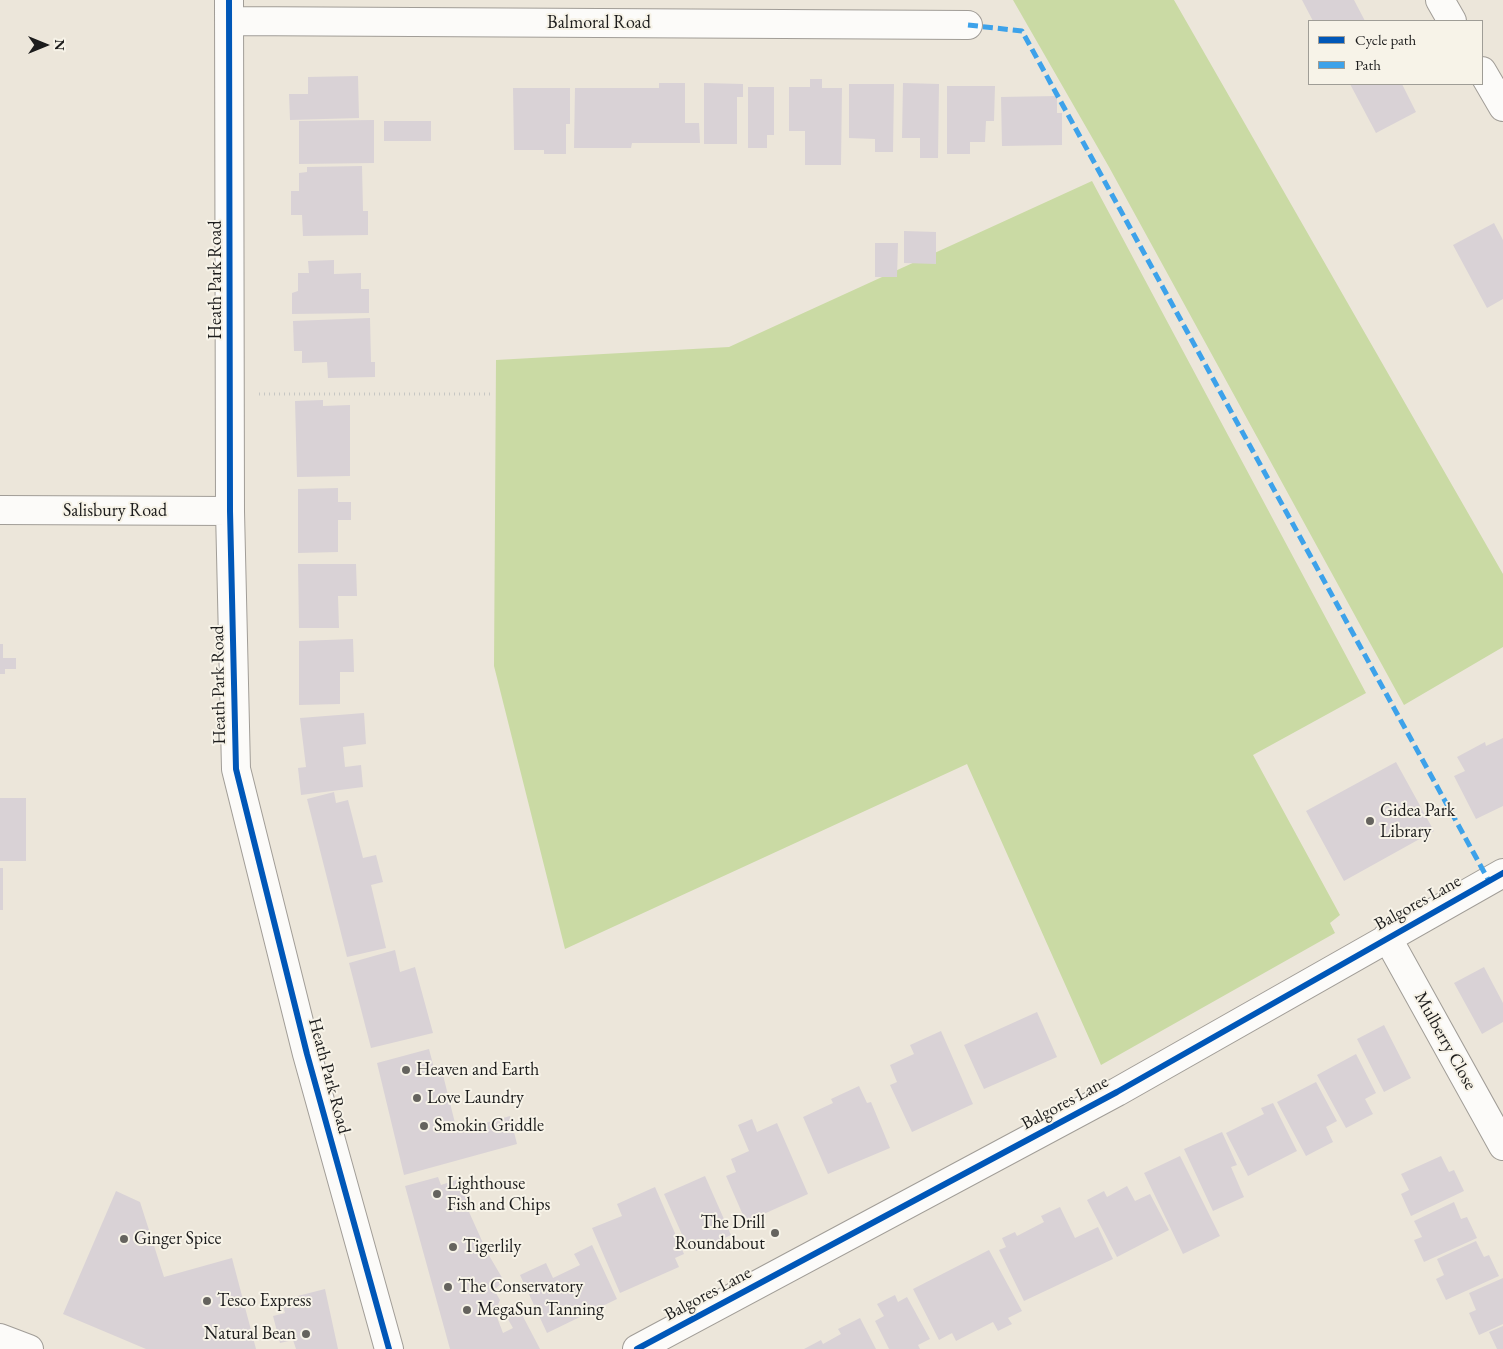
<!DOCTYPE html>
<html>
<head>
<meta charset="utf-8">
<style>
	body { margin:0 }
	#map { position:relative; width:1503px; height:1349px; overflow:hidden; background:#ece6da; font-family:"EB Garamond",serif }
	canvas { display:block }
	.legend { position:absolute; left:1308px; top:20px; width:175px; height:65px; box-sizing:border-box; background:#f7f3e8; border:1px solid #9f9d96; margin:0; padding:6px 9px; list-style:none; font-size:15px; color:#1c1c1c }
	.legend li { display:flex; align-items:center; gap:10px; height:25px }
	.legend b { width:25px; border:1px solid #9f9d96 }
	.north { position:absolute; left:20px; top:20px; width:50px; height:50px; -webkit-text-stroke:4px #f7f3e8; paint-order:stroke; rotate:90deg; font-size:14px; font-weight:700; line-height:20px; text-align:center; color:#1c1c1c }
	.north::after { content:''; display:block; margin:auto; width:18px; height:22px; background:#1c1c1c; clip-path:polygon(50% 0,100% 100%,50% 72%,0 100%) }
</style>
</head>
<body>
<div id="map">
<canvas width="1503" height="1349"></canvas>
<ul class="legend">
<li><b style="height:6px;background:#0057b8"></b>Cycle path</li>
<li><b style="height:6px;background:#3da2ea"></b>Path</li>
</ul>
<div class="north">N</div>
</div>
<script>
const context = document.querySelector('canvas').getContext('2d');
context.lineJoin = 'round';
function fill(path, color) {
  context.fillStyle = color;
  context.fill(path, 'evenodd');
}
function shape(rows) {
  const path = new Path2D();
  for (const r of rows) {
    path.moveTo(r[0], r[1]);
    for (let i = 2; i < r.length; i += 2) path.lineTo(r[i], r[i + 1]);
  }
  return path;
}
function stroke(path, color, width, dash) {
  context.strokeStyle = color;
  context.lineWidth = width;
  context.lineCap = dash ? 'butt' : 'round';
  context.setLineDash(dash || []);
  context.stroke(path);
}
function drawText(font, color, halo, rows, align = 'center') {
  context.font = font + ' "EB Garamond",serif';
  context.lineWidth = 4;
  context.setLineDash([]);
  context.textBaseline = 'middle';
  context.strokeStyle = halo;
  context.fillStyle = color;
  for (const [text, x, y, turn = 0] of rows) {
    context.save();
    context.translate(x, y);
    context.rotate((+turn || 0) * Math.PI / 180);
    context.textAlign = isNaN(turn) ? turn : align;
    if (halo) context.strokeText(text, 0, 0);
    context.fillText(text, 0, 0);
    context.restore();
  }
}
fill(shape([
	[1013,0,1174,0,1503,574,1503,647,1404,705,1109,167],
	[1092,181,1366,693,1253,755,1340,915,1330,923,1335,933,1101,1065,967,764,565,949,494,666,496,360,729,347]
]), '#cadaa4');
fill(shape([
	[1302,0,1354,0,1365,21,1313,21],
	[358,76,359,118,290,120,289,94,308,94,308,77],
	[810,79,822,79,822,88,842,88,841,165,805,165,805,131,789,131,789,87,810,87],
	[659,83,685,83,685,123,699,123,700,143,632,143,631,148,574,148,575,88,659,88],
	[704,83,743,84,743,97,737,97,737,144,704,144],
	[903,83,939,84,938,158,920,158,920,138,902,138],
	[849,84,894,84,893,152,875,152,875,139,849,138],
	[1350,84,1402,84,1416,112,1376,133],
	[947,86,995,86,994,121,986,121,985,142,970,142,970,154,947,154],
	[748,87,774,87,774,135,767,135,767,148,748,148],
	[513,88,570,88,570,124,566,124,566,154,544,154,544,150,514,150],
	[1057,96,1057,113,1062,113,1062,145,1002,146,1001,97],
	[374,120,374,163,299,164,299,121],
	[384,121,431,121,431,141,384,141],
	[362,166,363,211,368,211,368,235,303,236,302,215,291,215,291,191,299,191,299,173,307,172,307,167],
	[1494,223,1503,240,1503,299,1487,308,1453,245],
	[904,231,936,232,936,264,904,263],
	[875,243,898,243,897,277,875,277],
	[334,260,334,274,361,273,361,289,369,289,369,313,292,314,292,293,298,291,298,273,309,273,308,261],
	[370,318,371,362,375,362,375,377,328,378,327,362,302,363,302,351,294,351,293,321],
	[323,400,323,406,350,405,350,476,297,477,295,401],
	[338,488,338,502,351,502,351,520,338,520,338,552,298,553,298,489],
	[298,564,356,564,357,596,338,596,339,628,299,628],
	[353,639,354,672,340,672,340,704,299,705,299,641],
	[0,644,3,644,3,658,16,658,16,669,5,669,5,674,0,674],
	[364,713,366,744,343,747,345,767,361,765,363,787,301,795,298,768,306,767,300,718],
	[1503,738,1503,806,1476,819,1454,776,1465,771,1457,757,1485,742,1486,746],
	[1396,762,1434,831,1344,881,1306,811],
	[334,792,336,803,348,800,363,858,376,855,383,882,371,885,386,948,347,957,307,799],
	[0,798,26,798,26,861,0,861],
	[0,868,3,868,3,910,0,910],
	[395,950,400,972,415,967,433,1033,371,1048,349,963],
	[1484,967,1503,1003,1503,1022,1482,1034,1454,983],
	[1037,1012,1057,1057,984,1089,964,1045],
	[1384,1025,1411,1078,1384,1092,1357,1039],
	[941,1031,973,1104,912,1132,890,1085,897,1082,890,1065,914,1054,910,1045],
	[429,1049,436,1076,443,1075,457,1131,510,1116,517,1144,404,1175,377,1063],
	[1356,1054,1376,1093,1365,1099,1373,1114,1346,1128,1317,1075],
	[1316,1082,1337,1121,1326,1127,1333,1142,1306,1156,1277,1102],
	[859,1086,867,1103,871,1102,890,1148,828,1174,803,1117,833,1103,831,1099],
	[1273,1103,1297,1151,1248,1176,1226,1133,1264,1114,1261,1108],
	[752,1119,757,1132,777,1123,808,1194,746,1222,726,1176,736,1172,731,1159,749,1151,738,1125],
	[1222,1132,1237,1165,1231,1167,1244,1197,1213,1211,1184,1149],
	[1180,1156,1220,1236,1183,1254,1144,1173],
	[1441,1156,1449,1172,1454,1170,1464,1191,1411,1216,1401,1194,1409,1190,1401,1174],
	[705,1176,731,1235,696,1251,694,1246,688,1248,664,1194],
	[438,1177,441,1185,459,1179,470,1201,465,1203,487,1252,504,1281,494,1290,500,1300,495,1312,503,1333,513,1328,505,1314,518,1307,540,1349,450,1349,405,1186],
	[1127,1186,1135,1201,1150,1194,1169,1230,1117,1257,1087,1200,1104,1191,1107,1197],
	[655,1187,684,1254,675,1258,679,1267,620,1293,592,1228,622,1216,617,1204],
	[116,1191,140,1202,164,1277,232,1258,256,1349,146,1349,63,1314],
	[1454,1202,1461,1219,1467,1217,1477,1238,1424,1262,1414,1240,1422,1237,1414,1221],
	[1060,1207,1075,1238,1098,1227,1113,1259,1024,1301,999,1250,1006,1247,1002,1238,1015,1232,1017,1236,1044,1222,1041,1216],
	[1476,1241,1484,1257,1489,1255,1499,1276,1446,1300,1436,1279,1444,1275,1437,1259],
	[592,1245,617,1299,547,1333,520,1275,546,1263,553,1278,580,1265,574,1254],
	[989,1250,1022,1311,1008,1318,1012,1324,998,1331,993,1322,956,1341,952,1333,939,1340,913,1289],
	[1503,1278,1503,1324,1479,1335,1469,1313,1476,1310,1469,1293],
	[325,1289,338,1349,296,1349,293,1340,280,1343,273,1316,285,1313,282,1300],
	[895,1295,898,1302,907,1297,930,1339,918,1345,920,1349,889,1349,875,1321,884,1316,877,1304],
	[860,1318,876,1349,804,1349,821,1340,823,1344,841,1334,838,1329],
	[1503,1326,1503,1349,1497,1349,1489,1332]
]), '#d9d2d6');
const minor = shape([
	[229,0,230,511,236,769,307,1054,389,1349],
	[1440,0,1452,21],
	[229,21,968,25],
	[1482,71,1503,107],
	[0,510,230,511],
	[1387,937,1503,1146],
	[0,1338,29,1349],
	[637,1349,1117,1092,1503,873]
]);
stroke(minor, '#a19d97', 30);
stroke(shape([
	[259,394,490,394]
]), '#c7c7c4', 3, [1, 4]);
stroke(minor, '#fcfbf9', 28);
stroke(shape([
	[968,25,1022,31,1489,881]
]), '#3da2ea', 5, [10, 5]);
stroke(shape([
	[229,0,230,511,236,769,307,1054,389,1349],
	[637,1349,1117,1092,1503,873]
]), '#0057b8', 6);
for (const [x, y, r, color] of [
	[1370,821,5,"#65635e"],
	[406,1070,5,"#65635e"],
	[417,1098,5,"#65635e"],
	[424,1126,5,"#65635e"],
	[437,1194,5,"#65635e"],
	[775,1233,5,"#65635e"],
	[124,1239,5,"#65635e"],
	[453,1247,5,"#65635e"],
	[448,1287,5,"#65635e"],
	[207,1301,5,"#65635e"],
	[467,1310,5,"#65635e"],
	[306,1334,5,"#65635e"]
]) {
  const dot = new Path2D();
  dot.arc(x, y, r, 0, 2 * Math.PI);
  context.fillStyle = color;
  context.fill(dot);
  stroke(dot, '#f7f3e8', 2);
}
drawText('18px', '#1c1c1c', '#f7f3e8', [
	["Balmoral Road",599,23],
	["Heath Park Road",216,280,-90],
	["Salisbury Road",115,511],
	["Heath Park Road",219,685,-91],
	["Balgores Lane",1418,903,-29],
	["Mulberry Close",1445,1041,61],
	["Heath Park Road",329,1076,75],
	["Balgores Lane",1065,1103,-28],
	["Balgores Lane",708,1294,-28]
]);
drawText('18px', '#1c1c1c', '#f7f3e8', [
	["Gidea Park",1380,811],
	["Library",1380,832],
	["Heaven and Earth",416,1070],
	["Love Laundry",427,1098],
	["Smokin Griddle",434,1126],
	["Lighthouse",447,1184],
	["Fish and Chips",447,1205],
	["The Drill",765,1223,"right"],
	["Roundabout",765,1244,"right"],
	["Ginger Spice",134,1239],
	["Tigerlily",463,1247],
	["The Conservatory",458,1287],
	["Tesco Express",217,1301],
	["MegaSun Tanning",477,1310],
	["Natural Bean",296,1334,"right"]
], 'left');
</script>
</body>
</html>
